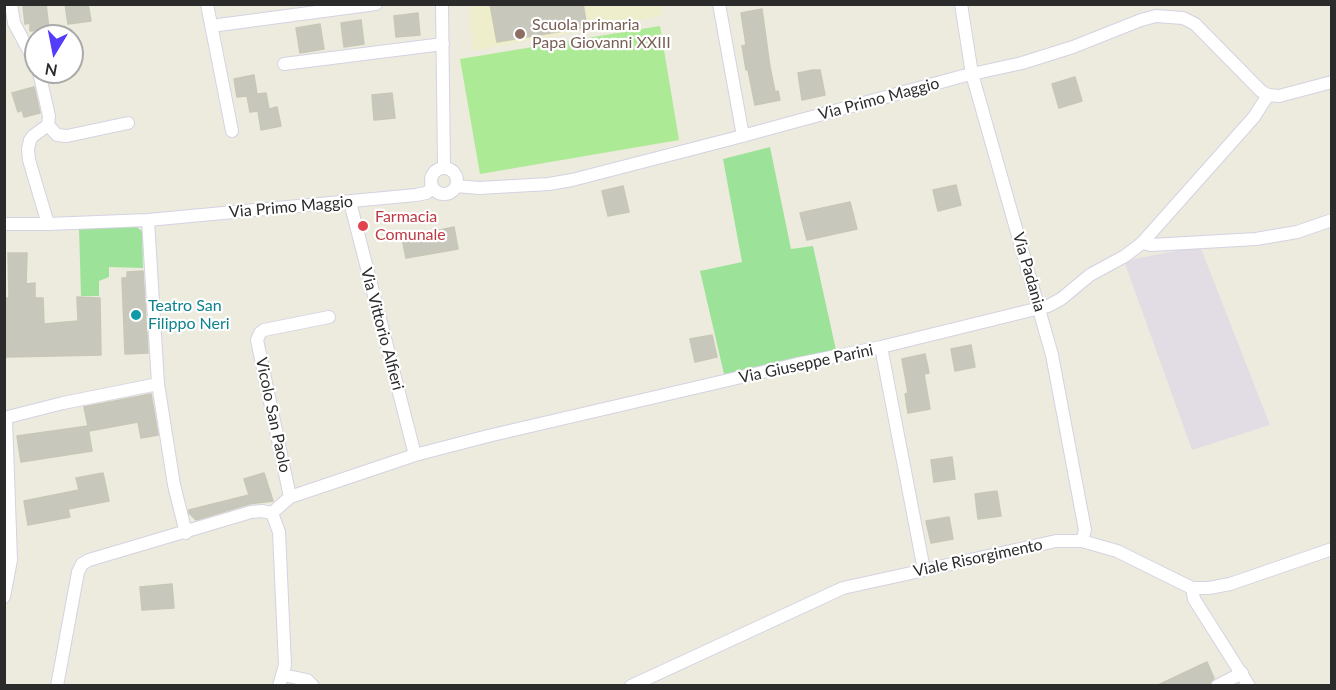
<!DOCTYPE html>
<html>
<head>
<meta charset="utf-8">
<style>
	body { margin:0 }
	#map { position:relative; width:1336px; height:690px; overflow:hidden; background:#edebdd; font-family:Lato,sans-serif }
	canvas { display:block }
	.frame { position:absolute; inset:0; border:6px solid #2b2b2b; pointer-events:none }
	.north { position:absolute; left:24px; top:24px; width:60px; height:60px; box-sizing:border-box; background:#fff; border:2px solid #aaa; border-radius:50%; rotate:190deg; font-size:16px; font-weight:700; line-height:24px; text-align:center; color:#2b2b2b }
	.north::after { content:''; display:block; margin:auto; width:21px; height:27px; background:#533cfa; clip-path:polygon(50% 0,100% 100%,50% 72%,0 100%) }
</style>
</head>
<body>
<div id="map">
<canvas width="1336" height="690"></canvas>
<div class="frame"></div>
<div class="north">N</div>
</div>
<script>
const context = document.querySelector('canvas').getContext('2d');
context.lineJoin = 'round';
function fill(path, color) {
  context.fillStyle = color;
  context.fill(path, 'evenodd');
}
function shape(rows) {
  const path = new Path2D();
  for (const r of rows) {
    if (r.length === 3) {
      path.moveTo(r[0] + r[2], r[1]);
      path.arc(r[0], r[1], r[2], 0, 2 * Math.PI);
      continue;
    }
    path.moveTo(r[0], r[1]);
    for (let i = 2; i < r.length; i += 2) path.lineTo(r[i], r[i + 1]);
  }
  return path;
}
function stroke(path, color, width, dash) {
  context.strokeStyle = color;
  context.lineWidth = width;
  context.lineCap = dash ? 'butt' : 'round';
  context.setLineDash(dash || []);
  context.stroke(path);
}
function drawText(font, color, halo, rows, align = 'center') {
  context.font = font + ' Lato,sans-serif';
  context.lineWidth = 4.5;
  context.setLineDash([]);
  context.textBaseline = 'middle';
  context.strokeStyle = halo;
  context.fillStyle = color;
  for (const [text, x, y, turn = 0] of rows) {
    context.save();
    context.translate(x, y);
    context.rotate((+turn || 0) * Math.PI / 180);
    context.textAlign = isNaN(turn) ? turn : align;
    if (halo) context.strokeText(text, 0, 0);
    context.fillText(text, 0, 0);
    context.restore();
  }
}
fill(shape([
	[1200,246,1270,425,1192,450,1124,261]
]), '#e2dde5');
fill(shape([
	[470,5,662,5,663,16,472,51]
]), '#eeedcc');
fill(shape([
	[770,147,791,249,813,246,836,350,724,374,700,271,742,262,723,159],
	[134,225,142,231,143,268,109,267,109,277,99,281,99,296,81,296,79,228]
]), '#9ce399');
fill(shape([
	[660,26,679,140,480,174,460,59]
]), '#acea95');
const building = shape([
	[46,4,49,29,30,31,30,23,25,24,23,6,46,4],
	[65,4,88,4,91,21,68,24,65,4],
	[490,4,583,4,587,27,497,42,490,4],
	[762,9,770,67,775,92,778,91,780,100,755,105,748,70,746,70,742,46,746,45,741,13,762,9],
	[418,13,420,35,396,37,394,16,418,13],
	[361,20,364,44,344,47,341,23,361,20],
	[320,24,324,49,300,53,296,28,320,24],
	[813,70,820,70,825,95,802,100,798,73,813,70],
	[254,75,257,94,266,93,269,109,277,107,281,126,261,130,258,111,250,112,247,96,237,97,234,79,254,75],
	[1075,77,1082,101,1059,108,1052,84,1075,77],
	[34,87,40,113,24,117,22,110,18,112,12,93,34,87],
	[392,93,395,118,374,120,372,95,392,93],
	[956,185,961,205,938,211,933,190,956,185],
	[623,186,629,212,608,216,602,191,623,186],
	[850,202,857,229,807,240,800,213,850,202],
	[454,227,458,249,406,258,402,238,454,227],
	[8,253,27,253,26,284,35,283,35,298,43,298,44,324,78,321,77,297,100,298,101,355,6,357,5,298,9,298,8,253],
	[143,271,148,353,125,354,122,278,127,278,127,272,143,271],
	[712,335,717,357,695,362,690,339,712,335],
	[971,345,975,367,955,371,951,349,971,345],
	[925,354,929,373,924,374,930,409,908,413,905,394,908,393,902,359,925,354],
	[151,394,158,435,141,438,138,422,89,431,88,428,92,451,21,462,17,436,88,426,84,407,151,394],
	[952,457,955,479,934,482,931,460,952,457],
	[103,473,109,501,68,509,70,517,28,525,24,501,79,490,76,478,103,473],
	[264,473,273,501,249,504,196,520,189,513,189,510,249,495,244,479,264,473],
	[997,491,1001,516,978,519,975,494,997,491],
	[949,517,953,539,931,543,926,521,949,517],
	[172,584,174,608,142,610,140,587,172,584],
	[1207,662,1214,678,1209,685,1156,686,1207,662]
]);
fill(building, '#c8c7bc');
stroke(building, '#c8c7b6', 1.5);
const minor = shape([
	[11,4,14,23,36,64],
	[207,4,232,131],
	[442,4,444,167],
	[719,4,743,136],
	[961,4,972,74,1052,355,1085,530,1082,541],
	[211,26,376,4],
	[284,64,443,44],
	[39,72,49,116,48,125,33,136,30,140,28,149,29,160,48,224],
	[48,125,57,135,67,136,128,123],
	[444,181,13],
	[456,186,479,188,549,184,572,180,731,139,963,76,1022,63,1073,47,1141,20,1156,16,1183,18,1195,24,1261,91,1268,95,1279,96,1332,82],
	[350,202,415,455],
	[148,220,158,384,174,485,186,533],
	[4,224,48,224,148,220,416,195,426,193,433,188],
	[1142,243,1151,245,1256,239,1297,232,1332,220],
	[881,347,924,570],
	[4,418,63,403,158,384],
	[290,497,257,340,260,333,264,330,329,317],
	[272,513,290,497,415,455,488,436,797,364,881,347,1048,306,1061,299,1090,275,1125,256,1142,243,1254,117,1268,95],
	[1192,588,1194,599,1249,686],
	[4,597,11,560,6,418],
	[283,675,307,680,313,686],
	[57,686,78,572,82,564,89,560,251,512,262,511,272,513,279,532,285,665,279,686],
	[631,686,843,588,1056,541,1082,541,1117,551,1192,588,1209,588,1230,584,1332,549],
	[1217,686,1242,673]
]);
stroke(minor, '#d4d2e3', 14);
stroke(minor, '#fff', 12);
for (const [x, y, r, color] of [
	[520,34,6,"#8d6e63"],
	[363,226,6,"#e0444e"],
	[136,315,6,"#0f9aa8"]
]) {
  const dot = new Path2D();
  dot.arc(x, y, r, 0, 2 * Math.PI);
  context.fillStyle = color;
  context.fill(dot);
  stroke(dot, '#fff', 2);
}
drawText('16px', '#785e54', '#fff', [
	["Scuola primaria",532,25],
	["Papa Giovanni XXIII",532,43]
], 'left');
drawText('16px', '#2b2b2b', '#fff', [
	["Via Primo Maggio",879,99,-15],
	["Via Primo Maggio",291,207,-5],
	["Via Padania",1029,272,74],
	["Via Vittorio Alfieri",382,329,75],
	["Via Giuseppe Parini",806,364,-12],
	["Vicolo San Paolo",273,415,78],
	["Viale Risorgimento",978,558,-12]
]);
drawText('16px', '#be3a42', '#fff', [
	["Farmacia",375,217],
	["Comunale",375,235]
], 'left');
drawText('16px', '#0d838f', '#fff', [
	["Teatro San",148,306],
	["Filippo Neri",148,324]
], 'left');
</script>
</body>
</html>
